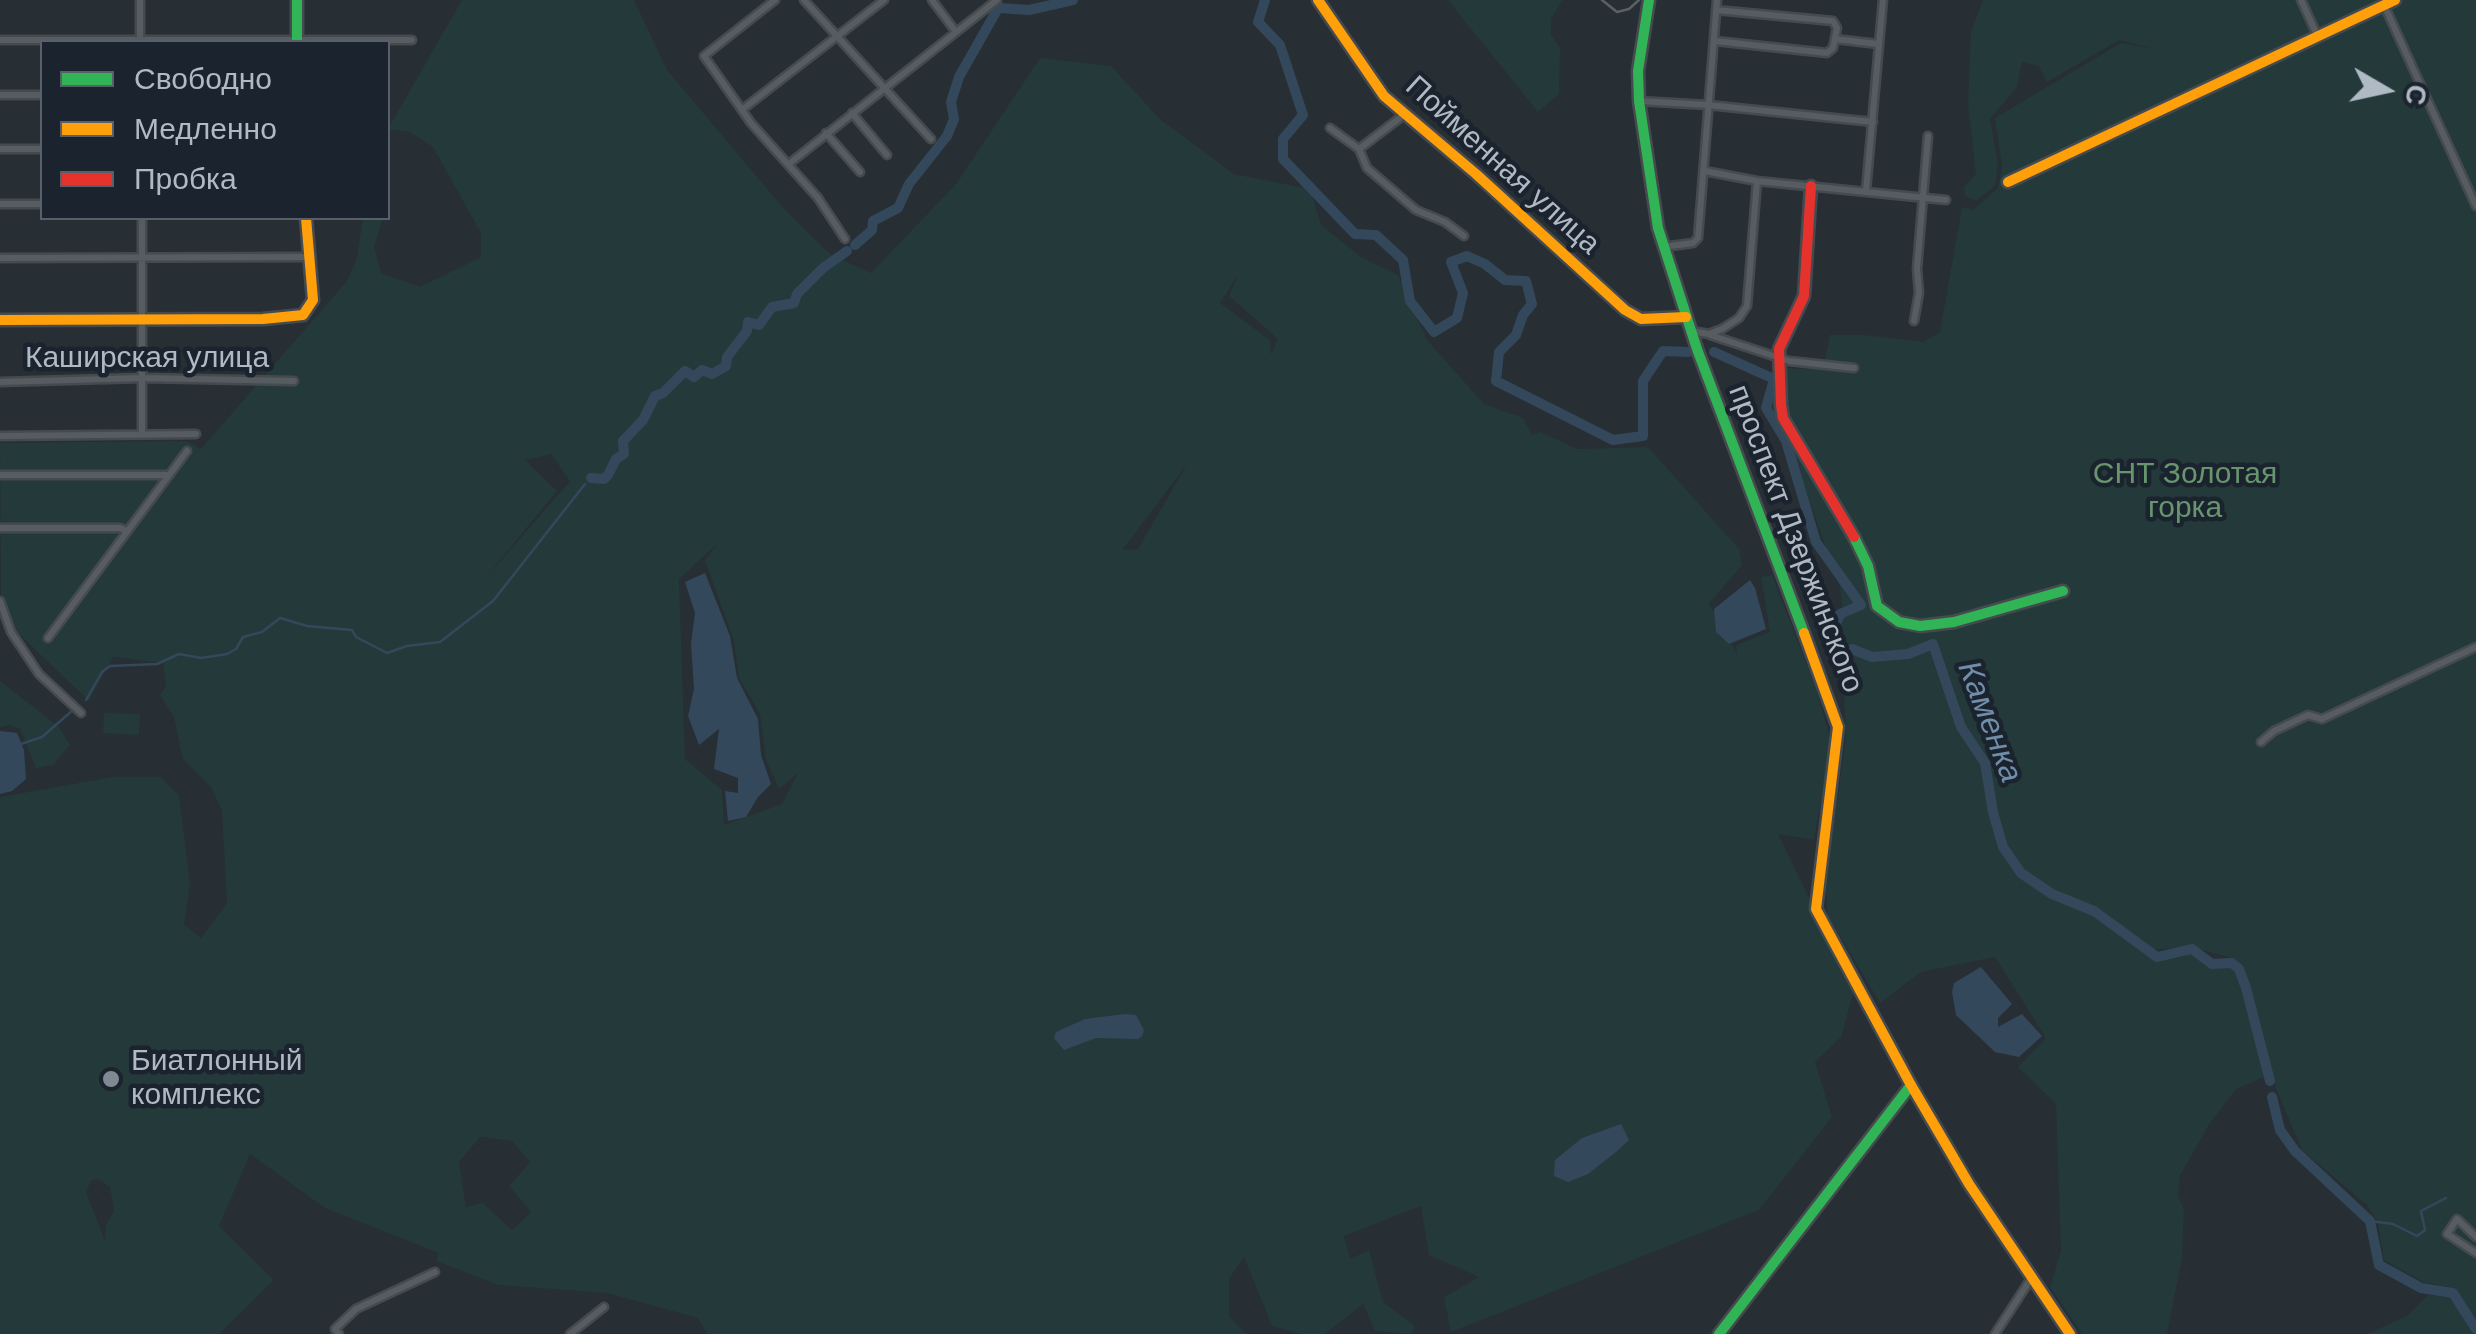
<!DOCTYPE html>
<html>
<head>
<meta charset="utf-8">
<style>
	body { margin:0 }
	#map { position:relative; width:2476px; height:1334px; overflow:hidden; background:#272e34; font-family:Helvetica,sans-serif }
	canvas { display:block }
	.legend { position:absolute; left:40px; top:40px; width:350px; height:180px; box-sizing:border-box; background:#1b242e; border:2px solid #57606a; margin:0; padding:12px 18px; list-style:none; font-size:30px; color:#b0bac5 }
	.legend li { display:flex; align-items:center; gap:20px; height:50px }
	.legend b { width:50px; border:2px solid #57606a }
	.north { position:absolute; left:2336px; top:40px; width:100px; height:100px; -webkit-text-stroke:8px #1b242e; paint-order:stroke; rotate:99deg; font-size:28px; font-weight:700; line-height:40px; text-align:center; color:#b0bac5 }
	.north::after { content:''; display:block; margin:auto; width:35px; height:45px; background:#b0bac5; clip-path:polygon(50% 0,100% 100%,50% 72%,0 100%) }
</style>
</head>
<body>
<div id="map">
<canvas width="2476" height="1334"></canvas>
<ul class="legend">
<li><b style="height:12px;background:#30b455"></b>Свободно</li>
<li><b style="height:12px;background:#ff9f0a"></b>Медленно</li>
<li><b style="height:12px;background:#e5322d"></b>Пробка</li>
</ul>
<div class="north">С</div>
</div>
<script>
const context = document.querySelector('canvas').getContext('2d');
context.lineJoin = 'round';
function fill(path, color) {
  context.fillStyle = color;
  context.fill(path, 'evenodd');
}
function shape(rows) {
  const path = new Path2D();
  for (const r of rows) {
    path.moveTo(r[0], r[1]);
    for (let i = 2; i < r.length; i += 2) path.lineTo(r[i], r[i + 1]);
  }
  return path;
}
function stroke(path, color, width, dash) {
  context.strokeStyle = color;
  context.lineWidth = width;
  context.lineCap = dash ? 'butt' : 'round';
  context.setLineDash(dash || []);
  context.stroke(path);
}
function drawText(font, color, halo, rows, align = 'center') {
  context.font = font + ' Helvetica,sans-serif';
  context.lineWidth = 9;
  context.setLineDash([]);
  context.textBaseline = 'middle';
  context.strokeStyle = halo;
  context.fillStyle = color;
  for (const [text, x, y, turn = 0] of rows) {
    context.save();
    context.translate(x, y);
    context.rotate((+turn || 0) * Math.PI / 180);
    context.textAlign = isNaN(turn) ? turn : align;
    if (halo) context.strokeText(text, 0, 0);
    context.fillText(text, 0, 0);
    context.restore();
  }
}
fill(shape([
	[462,0,634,0,667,70,785,210,830,254,871,273,956,184,1040,58,1111,66,1161,120,1234,174,1310,189,1321,225,1361,257,1398,275,1427,340,1484,404,1523,418,1532,435,1541,432,1577,449,1648,447,1739,549,1742,565,1709,604,1737,654,1736,645,1770,632,1761,577,1772,575,1816,688,1832,744,1814,840,1778,834,1854,990,1841,1037,1815,1062,1832,1117,1759,1210,1451,1332,1444,1297,1479,1277,1429,1255,1421,1206,1344,1236,1350,1259,1369,1250,1383,1302,1415,1326,1411,1334,1375,1331,1363,1304,1325,1334,1301,1334,1272,1326,1244,1257,1229,1279,1229,1317,1247,1334,707,1334,698,1318,607,1293,498,1285,436,1261,439,1253,325,1208,250,1154,219,1226,274,1280,219,1334,0,1334,0,797,113,777,161,777,179,796,190,884,184,924,201,938,227,903,222,811,211,787,183,759,174,717,160,695,166,686,163,663,113,657,89,701,16,631,1,600,0,443,187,441,201,449,347,281,357,258,363,218,383,218,374,247,381,273,420,287,481,257,481,233,433,147,410,132,388,129],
	[1238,275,1229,296,1278,339,1271,354,1270,340,1220,303],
	[551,454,570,481,483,581,557,491,525,460],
	[1187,464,1138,549,1123,550,1123,549],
	[717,544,705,561,734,641,739,678,760,714,766,760,779,789,798,773,782,804,724,825,722,790,685,759,679,579],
	[480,1137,512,1141,530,1162,509,1186,531,1212,512,1230,483,1203,466,1207,459,1162],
	[98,1179,110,1187,114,1211,106,1225,105,1241,86,1192,91,1181],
	[1448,0,1562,0,1551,19,1551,35,1560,48,1559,94,1538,112],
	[1983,0,2476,0,2476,1320,2455,1288,2423,1282,2384,1260,2378,1223,2367,1205,2302,1150,2277,1091,2245,971,2236,959,2194,948,2154,949,2096,909,2053,889,2024,871,2007,845,1997,812,1988,762,1964,725,1936,642,1907,651,1872,654,1853,646,1834,651,1842,608,1840,586,1801,478,1764,407,1776,375,1773,365,1796,369,1823,369,1830,335,1864,335,1924,342,1940,332,1962,207,1973,210,1998,188,2002,166,1995,118,2121,43,2155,49,2119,40,2047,82,2039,66,2022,62,2017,87,1990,119,1998,165,1995,186,1976,201,1965,196,1964,187,1976,174,1968,104,1971,32],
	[1932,648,1958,729,1982,764,1991,815,2001,850,2020,876,2052,897,2093,913,2156,959,2177,958,2192,952,2213,967,2232,965,2244,990,2264,1077,2236,1089,2210,1123,2180,1175,2178,1196,2184,1209,2182,1258,2167,1334,2082,1334,2050,1287,2061,1251,2056,1104,2018,1067,2046,1038,1995,957,1921,972,1880,1003,1828,916,1825,884,1846,738,1844,697,1832,659,1852,652,1872,659,1909,656],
	[0,681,58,726,70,745,53,765,36,768,20,729,10,725,0,727],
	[104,713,140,714,139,735,103,733],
	[2428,1295,2450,1297,2474,1334,2367,1334,2407,1316]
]), '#24393a');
fill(shape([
	[705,573,730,636,737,678,758,719,761,755,771,784,758,797,746,817,728,821,725,791,738,793,738,778,714,769,719,729,699,745,688,716,694,689,691,643,695,613,685,582],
	[1750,580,1755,588,1766,629,1729,644,1716,632,1714,609],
	[0,731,17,733,24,750,26,779,12,791,0,794],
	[1981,967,2012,1004,1998,1018,1998,1027,2022,1014,2042,1036,2019,1057,1995,1052,1956,1015,1952,992,1954,983],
	[1125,1014,1136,1015,1144,1030,1142,1036,1138,1039,1096,1038,1064,1050,1054,1038,1056,1032,1085,1019],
	[1621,1124,1629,1140,1616,1152,1588,1174,1568,1182,1554,1176,1555,1160,1582,1138]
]), '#34485c');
stroke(shape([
	[86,700,102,672,110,666,157,664,179,654,201,658,227,654,236,649,243,637,262,632,280,618,307,626,352,630,356,637,387,653,407,646,440,642,493,601,585,484],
	[21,744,42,737,73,710],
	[2370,1221,2393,1224,2417,1236,2425,1230,2421,1211,2446,1198]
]), '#34485c', 2.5);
stroke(shape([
	[1265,0,1258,22,1280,45,1303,115,1283,139,1283,159,1355,234,1376,235,1403,260,1410,301,1434,332,1457,318,1463,293,1451,262,1467,256,1485,264,1505,280,1526,281,1532,304,1523,315,1516,335,1499,352,1496,381,1613,440,1643,436,1643,381,1663,351,1688,352],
	[1000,8,1029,10,1073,0],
	[855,245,872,230,873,221,898,208,909,184,947,136,954,119,951,102,959,77,997,10],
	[1714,352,1774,379,1766,408,1786,441,1816,542,1861,605,1840,614,1829,640,1831,655,1852,649,1872,657,1908,654,1933,644,1961,727,1985,763,1993,812,2003,847,2021,873,2052,894,2094,911,2157,957,2192,949,2212,964,2232,963,2239,969,2246,988,2270,1081],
	[591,478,604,479,608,475,616,459,624,454,623,441,643,420,655,396,663,393,685,371,694,377,702,370,712,374,726,366,727,357,747,331,748,322,759,325,772,307,794,303,797,294,823,268,847,251],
	[2272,1097,2280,1130,2295,1151,2370,1221,2379,1265,2421,1288,2453,1293,2476,1329]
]), '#34485c', 10);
const street = shape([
	[140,0,140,42],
	[775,0,704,56,751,123,818,198,845,239],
	[804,0,931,139],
	[932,0,956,32],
	[2301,0,2318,37],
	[2384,5,2476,206],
	[1835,39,1878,44],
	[0,40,412,40],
	[1715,41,1827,53,1833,48,1837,28,1833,21,1716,10],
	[0,95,42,95],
	[1639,101,1708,105,1873,122],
	[743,109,884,0],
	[852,113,887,155],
	[1330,128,1359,149,1367,168,1416,210,1445,222,1464,236],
	[826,133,860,172],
	[0,149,42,149],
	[1359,149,1405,114],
	[790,163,997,0],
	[1705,171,1757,181,1946,200],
	[1866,191,1883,0],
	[0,204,42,204],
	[142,218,142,435],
	[1663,247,1693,243,1698,238,1717,0],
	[0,258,309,257],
	[1914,321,1919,293,1917,269,1928,136],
	[1691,331,1709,334,1722,329,1739,318,1747,306,1757,181],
	[1710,335,1789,361,1854,368],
	[0,382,143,378,294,381],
	[0,436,196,434],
	[0,475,169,475],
	[0,528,120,528,127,531],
	[0,601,11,632,39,674,81,713],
	[48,638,187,451],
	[2261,742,2274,731,2308,715,2322,719,2476,647],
	[2476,1237,2457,1219,2447,1234,2476,1253],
	[339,1334,335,1329,356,1309,435,1272],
	[570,1334,604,1307],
	[1995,1334,2032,1277]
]);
const fast = shape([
	[297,0,297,42],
	[1649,0,1638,71,1639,101,1658,228,1697,349,1804,633],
	[1854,537,1868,566,1877,606,1899,622,1920,626,1954,622,2063,591],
	[1719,1334,1911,1085]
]);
const slow = shape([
	[1318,0,1384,96,1476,174,1625,310,1641,319,1686,317],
	[2008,182,2395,0],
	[0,320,263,319,303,315,313,300,306,218],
	[1804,633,1838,727,1816,909,1911,1085,1969,1184,2070,1334]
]);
const jam = shape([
	[1811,186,1804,296,1779,349,1781,405,1783,418,1854,537]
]);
stroke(street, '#454a4f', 11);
stroke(fast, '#454a4f', 15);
stroke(slow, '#454a4f', 15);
stroke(jam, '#454a4f', 15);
stroke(street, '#575c61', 6);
stroke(fast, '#30b455', 10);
stroke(slow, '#ff9f0a', 10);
stroke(jam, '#e5322d', 10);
stroke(shape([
	[1602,0,1617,12,1629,9,1639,0]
]), '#5a6066', 2.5);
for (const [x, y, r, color] of [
	[111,1079,10,"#808992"]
]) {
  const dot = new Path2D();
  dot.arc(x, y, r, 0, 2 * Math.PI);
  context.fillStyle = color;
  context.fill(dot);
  stroke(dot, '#1b242e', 4);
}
drawText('30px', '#b0bac5', '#1b242e', [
	["Пойменная улица",1502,166,42],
	["Каширская улица",147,359],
	["проспект Дзержинского",1795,539,69]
]);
drawText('30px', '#67966e', '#1b242e', [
	["СНТ Золотая",2185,475],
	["горка",2185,509]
]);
drawText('30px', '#b0bac5', '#1b242e', [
	["Биатлонный",131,1062],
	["комплекс",131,1096]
], 'left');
drawText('italic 32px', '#708ea9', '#1b242e', [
	["Каменка",1989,722,69]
]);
</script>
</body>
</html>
